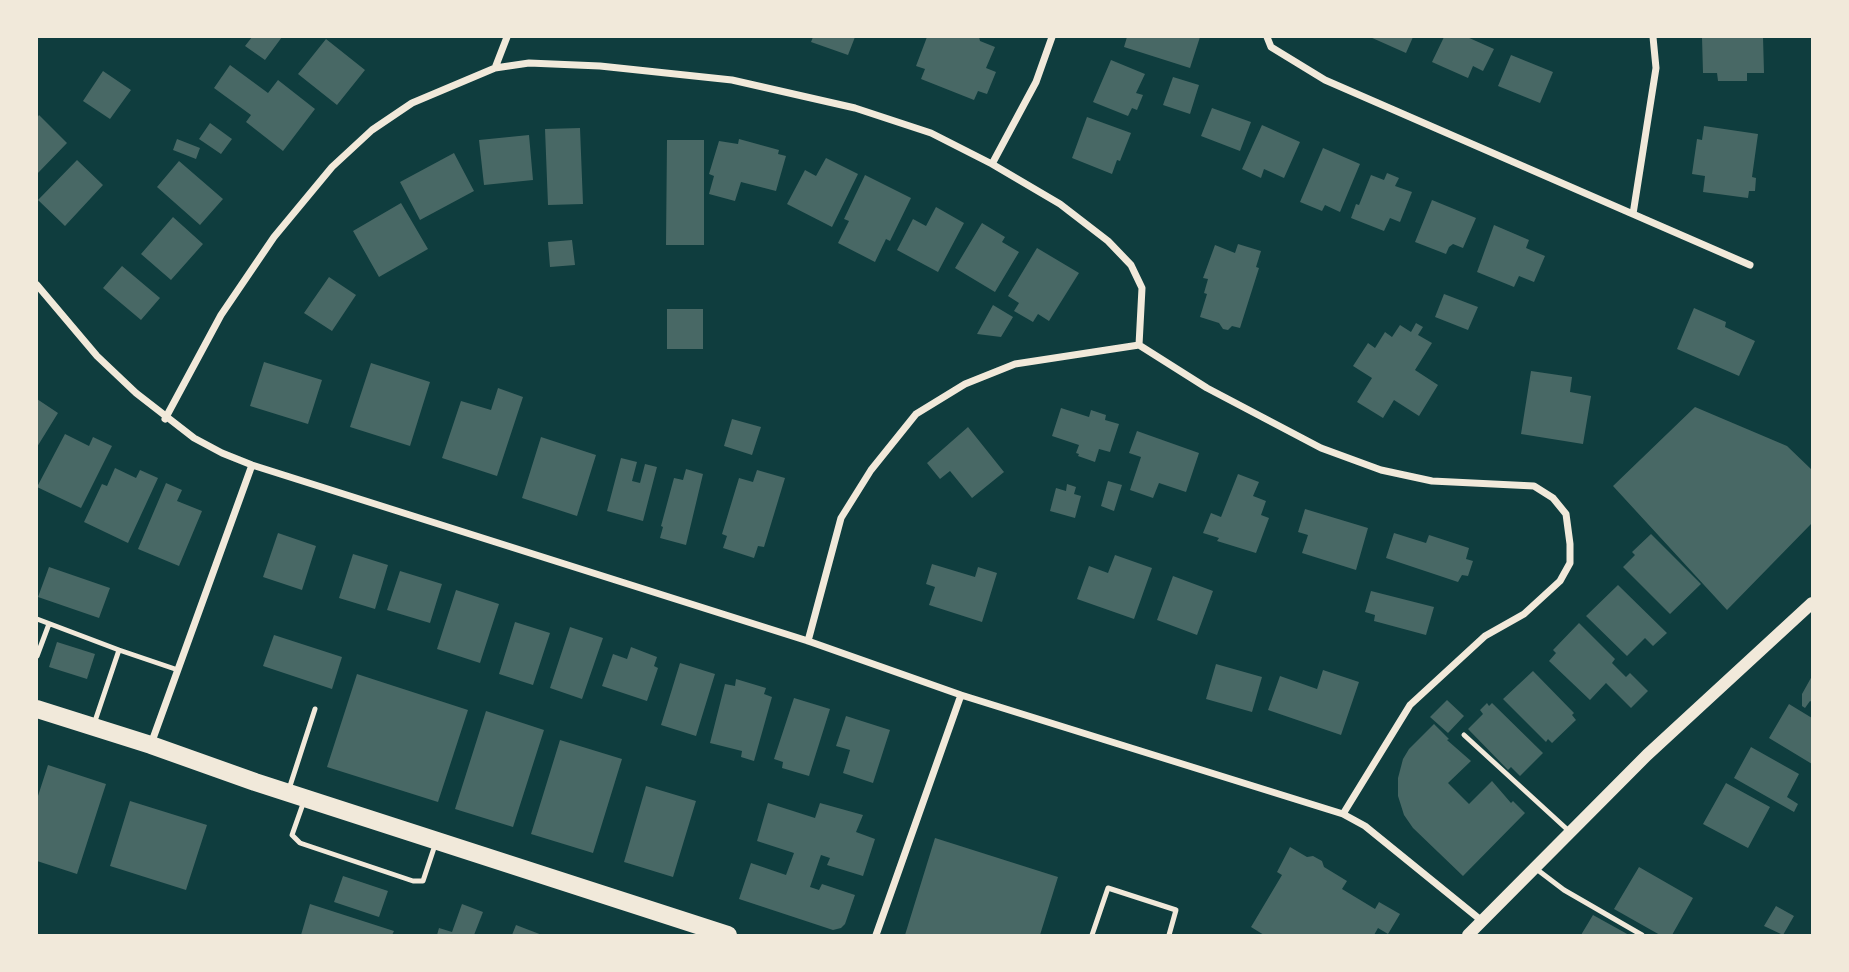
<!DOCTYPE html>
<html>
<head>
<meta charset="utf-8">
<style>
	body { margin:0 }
	#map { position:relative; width:1849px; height:972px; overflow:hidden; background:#0f3d3e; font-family:"Space Grotesk",sans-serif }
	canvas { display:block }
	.frame { position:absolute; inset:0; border:38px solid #f1e9da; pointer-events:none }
</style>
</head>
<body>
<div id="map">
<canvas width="1849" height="972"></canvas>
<div class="frame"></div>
</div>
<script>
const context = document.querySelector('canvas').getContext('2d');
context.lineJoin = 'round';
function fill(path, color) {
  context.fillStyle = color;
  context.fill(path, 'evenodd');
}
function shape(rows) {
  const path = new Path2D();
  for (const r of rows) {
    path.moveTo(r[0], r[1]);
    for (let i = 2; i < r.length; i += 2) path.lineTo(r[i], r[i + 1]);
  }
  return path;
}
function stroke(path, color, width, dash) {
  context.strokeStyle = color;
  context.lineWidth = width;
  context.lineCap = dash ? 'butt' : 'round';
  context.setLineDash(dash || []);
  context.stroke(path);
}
fill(shape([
	[252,37,282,37,265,60,245,46],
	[813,37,855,37,848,55,811,42],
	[927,37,979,37,980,41,995,47,986,68,996,72,987,94,978,91,974,100,921,79,925,69,916,66],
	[1127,37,1200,37,1190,68,1124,47],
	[1370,37,1413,37,1406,53],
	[1444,37,1467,37,1494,49,1483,71,1473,66,1468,78,1432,62],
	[1702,37,1763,37,1764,73,1747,73,1747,81,1718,81,1717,73,1703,73],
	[326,39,365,70,337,105,298,74],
	[1511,55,1553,72,1540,103,1498,86],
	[1111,60,1145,74,1136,93,1143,95,1137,110,1132,108,1128,116,1093,102],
	[230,65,268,93,278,80,315,109,283,151,246,122,251,115,214,88],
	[103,71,131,90,110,119,83,101],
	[1173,77,1199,85,1190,114,1163,105],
	[1212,108,1251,122,1240,151,1201,136],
	[39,115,67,143,37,174,37,118],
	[1087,117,1131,133,1120,161,1117,160,1112,174,1072,158],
	[210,123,232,139,221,154,199,139],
	[1262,125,1300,142,1284,178,1264,169,1261,178,1242,169],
	[1704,126,1758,134,1752,177,1756,178,1755,191,1749,191,1748,198,1703,192,1705,176,1692,174,1697,139,1702,140],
	[580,128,583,204,548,205,545,129],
	[529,135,533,180,484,185,479,140],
	[177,139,200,148,196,159,173,150],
	[739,139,779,150,778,154,786,156,776,191,741,182,735,201,709,194,714,176,709,174,719,141,738,144],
	[667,140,704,140,704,245,666,245],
	[1323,148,1360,164,1340,212,1325,205,1322,211,1300,202],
	[454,153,474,191,420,220,400,182],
	[826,158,858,174,832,227,787,204,805,170,816,176],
	[77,160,103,185,65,226,38,200],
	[179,161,223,199,200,225,157,187],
	[1387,173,1399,178,1395,186,1412,192,1400,222,1390,218,1384,231,1351,218,1356,204,1359,205,1371,175,1384,180],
	[865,175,911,198,890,241,886,239,875,262,838,243,849,221,844,219],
	[1432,200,1476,218,1463,248,1453,244,1449,247,1446,254,1415,242],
	[401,203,428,249,379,277,353,231],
	[936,207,964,223,938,272,897,250,913,219,926,226],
	[173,217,203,244,171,280,141,254],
	[982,223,1005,237,1002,242,1019,252,995,292,955,268],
	[1494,225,1529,240,1526,248,1545,256,1534,282,1519,276,1514,287,1477,272],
	[572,240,575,265,550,267,548,242],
	[1238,244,1261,251,1256,267,1259,268,1240,328,1232,326,1228,330,1223,329,1219,323,1200,317,1207,294,1204,293,1208,279,1203,278,1215,245,1235,253],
	[1037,248,1079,273,1049,321,1038,314,1033,322,1014,311,1019,303,1008,296],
	[122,266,160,298,141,320,103,288],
	[329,277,356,295,332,331,304,313],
	[1444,294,1478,307,1468,330,1435,317],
	[993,305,1013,317,1001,337,977,334],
	[1694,308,1726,322,1725,327,1755,341,1739,376,1677,349],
	[667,309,703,309,703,349,667,349],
	[1416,323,1423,327,1418,335,1432,343,1415,370,1438,385,1419,416,1394,400,1383,418,1357,402,1372,378,1353,366,1368,343,1375,348,1385,332,1392,337,1400,325,1411,332],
	[264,362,322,380,308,424,250,406],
	[371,363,430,382,410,446,350,427],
	[1531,371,1572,377,1570,392,1591,396,1583,444,1521,434],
	[498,388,523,397,497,476,442,458,461,401,491,410],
	[37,399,58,413,37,447],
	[1695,407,1787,446,1812,470,1812,523,1727,610,1613,486],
	[1061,408,1089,417,1091,410,1106,415,1105,420,1119,424,1110,452,1099,449,1095,462,1078,456,1079,454,1076,453,1079,445,1052,436],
	[732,419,761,427,752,455,724,446],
	[968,427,1004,472,972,498,950,471,940,479,927,463],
	[1137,431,1199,453,1186,492,1159,483,1153,498,1130,490,1141,457,1129,453],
	[65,434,89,446,93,437,112,446,81,508,37,487],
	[541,437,596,455,577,516,522,498],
	[621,458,637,462,632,481,640,483,645,464,657,467,643,521,607,511],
	[115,468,136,478,140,470,158,478,128,543,84,522,102,484,107,486],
	[686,469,703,474,686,545,660,538,663,527,661,526,674,478,683,480],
	[757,470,785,478,764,547,758,546,754,558,723,548,727,536,722,534,739,478,753,482],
	[1238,474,1259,482,1253,496,1266,501,1261,515,1269,518,1256,553,1217,541,1219,538,1203,533,1211,513,1221,517],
	[1108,481,1122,485,1114,511,1101,506],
	[166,483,182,490,177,501,202,511,179,566,138,549],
	[1067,484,1076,487,1074,494,1081,496,1075,518,1050,511,1056,488,1066,491],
	[1305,509,1368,528,1356,570,1302,553,1308,535,1298,532],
	[278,533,316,546,302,590,263,577],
	[1394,533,1426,543,1429,535,1469,548,1466,559,1473,561,1468,576,1462,575,1458,582,1386,558],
	[1651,534,1701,584,1670,614,1623,567,1635,555,1632,552],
	[353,554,388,565,375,609,339,598],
	[1115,555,1152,568,1134,619,1077,599,1089,566,1108,573],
	[932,564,975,577,978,567,997,573,982,622,929,605,935,587,926,584],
	[49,567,110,588,99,618,38,597],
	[400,571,442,584,430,623,387,610],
	[1173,576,1213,591,1197,635,1157,620],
	[1618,585,1667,633,1653,646,1645,638,1627,656,1586,616],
	[456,590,499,604,480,663,437,649],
	[1371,591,1434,607,1426,635,1374,621,1375,615,1365,612],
	[515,622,550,633,533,685,499,674],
	[1579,623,1615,659,1612,663,1626,677,1630,673,1648,691,1631,708,1606,683,1590,700,1549,661,1556,653,1553,650],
	[570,627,603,638,582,699,550,688],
	[274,635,342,657,332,689,263,666],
	[57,642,95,654,87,679,49,667],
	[631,647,657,657,654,666,658,668,647,701,602,686,613,654,627,659],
	[680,663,715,674,696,736,661,725],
	[1216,664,1262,677,1252,712,1206,699],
	[1323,670,1359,682,1341,735,1268,710,1280,676,1317,689],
	[1533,671,1574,713,1572,715,1576,720,1552,743,1548,739,1546,742,1503,699],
	[357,674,468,710,438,802,327,767],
	[1812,676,1812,702,1810,701,1805,708,1802,706,1802,694],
	[736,679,766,688,764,694,772,697,754,761,741,757,742,751,710,743,725,684,735,686],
	[794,698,830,709,809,776,782,768,783,762,774,759],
	[1447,700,1464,716,1448,733,1430,717],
	[1487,703,1489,706,1492,703,1543,753,1520,776,1511,767,1508,770,1468,729,1483,714,1480,710],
	[1789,704,1812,718,1812,764,1769,738],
	[486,711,544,730,513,827,455,809],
	[846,716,890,730,873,783,843,773,850,750,836,746],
	[1434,724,1449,739,1447,740,1471,761,1448,783,1469,804,1492,781,1511,803,1513,801,1525,813,1463,876,1413,828,1404,815,1398,796,1398,778,1403,759,1409,749],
	[560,740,622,759,593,853,531,834],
	[1751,747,1799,774,1787,797,1798,804,1794,812,1734,778],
	[48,765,106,784,77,874,37,861,37,799],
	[1726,783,1770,807,1748,848,1703,824],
	[646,786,696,801,673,877,624,862],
	[130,801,207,825,186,890,110,866],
	[768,803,815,818,820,803,863,815,856,832,875,839,863,876,827,865,830,858,821,855,810,887,819,890,822,884,855,895,845,924,841,928,833,930,739,899,751,863,786,875,794,853,757,841],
	[935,838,1058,877,1040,935,905,935],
	[1290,847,1307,857,1313,856,1322,861,1324,867,1347,881,1342,889,1375,909,1379,902,1400,914,1388,934,1378,928,1374,935,1264,935,1251,927,1282,875,1277,872],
	[1639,867,1693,898,1672,935,1660,935,1614,909],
	[343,876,388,891,379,917,334,902],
	[310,904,394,931,392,935,301,935],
	[462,904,483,912,474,935,437,935,439,928,452,932],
	[1776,906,1794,916,1783,935,1764,926],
	[1593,915,1629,935,1581,935],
	[516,925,542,935,512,935]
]), '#486865');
stroke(shape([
	[37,619,119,650],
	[37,656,49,624],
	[94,724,119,650,178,670],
	[1464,735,1570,832],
	[289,789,315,709],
	[304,801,292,835,300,843,413,881,423,881,436,842],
	[1535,868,1564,890,1642,935],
	[1092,935,1108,888,1176,910,1169,935]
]), '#f1e9da', 5);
stroke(shape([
	[1267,37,1271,47,1325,80,1750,265],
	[495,68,507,37],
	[992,164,1036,82,1052,37],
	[1633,214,1656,68,1653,37],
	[37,285,97,356,136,393,194,438,222,453,252,465,808,641,961,695,1343,814,1365,826,1482,921],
	[165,419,221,315,274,237,332,167,372,130,412,103,495,68,529,63,600,66,732,80,855,108,931,133,992,164,1060,204,1108,241,1131,265,1142,288,1139,345],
	[808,641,841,518,871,470,916,414,965,384,1015,364,1139,345,1207,388,1321,448,1381,470,1432,481,1534,486,1553,498,1566,514,1570,544,1570,563,1560,581,1524,614,1485,636,1410,705,1343,814],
	[151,744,252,465],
	[876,935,961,695]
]), '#f1e9da', 7);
stroke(shape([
	[1468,935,1647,755,1812,603]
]), '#f1e9da', 12);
stroke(shape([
	[37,709,151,745,255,782,728,935]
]), '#f1e9da', 18);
</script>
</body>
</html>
